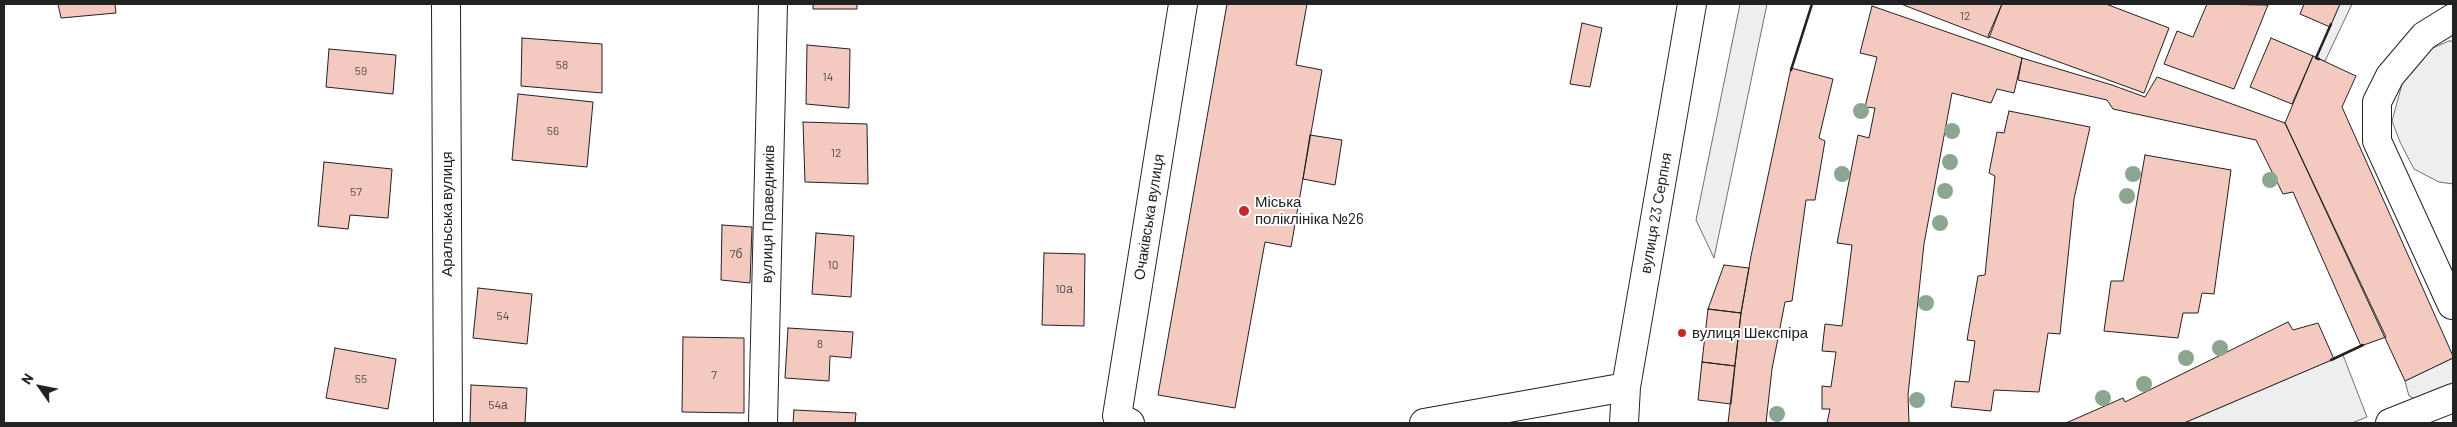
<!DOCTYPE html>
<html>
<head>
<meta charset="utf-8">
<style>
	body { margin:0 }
	#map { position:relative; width:2457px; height:427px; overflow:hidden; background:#fff; font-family:Barlow,sans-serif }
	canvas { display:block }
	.frame { position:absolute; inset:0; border:5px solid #222; pointer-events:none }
	.north { position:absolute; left:15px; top:362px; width:50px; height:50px; -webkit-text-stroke:4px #fff; paint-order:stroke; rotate:303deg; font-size:14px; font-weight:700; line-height:20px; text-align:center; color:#222 }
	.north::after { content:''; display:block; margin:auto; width:18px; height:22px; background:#222; clip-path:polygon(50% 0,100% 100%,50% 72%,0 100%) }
</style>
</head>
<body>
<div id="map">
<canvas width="2457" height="427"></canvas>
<div class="frame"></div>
<div class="north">N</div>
</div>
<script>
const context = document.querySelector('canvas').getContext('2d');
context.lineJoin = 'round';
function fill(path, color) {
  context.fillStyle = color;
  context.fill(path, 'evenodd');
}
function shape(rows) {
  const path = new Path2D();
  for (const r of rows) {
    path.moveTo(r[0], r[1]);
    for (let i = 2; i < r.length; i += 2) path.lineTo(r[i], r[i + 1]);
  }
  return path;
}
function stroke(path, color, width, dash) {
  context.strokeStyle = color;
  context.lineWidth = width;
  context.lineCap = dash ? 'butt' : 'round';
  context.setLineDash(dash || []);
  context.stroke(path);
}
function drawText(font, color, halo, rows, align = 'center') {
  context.font = font + ' Barlow,sans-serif';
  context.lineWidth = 4;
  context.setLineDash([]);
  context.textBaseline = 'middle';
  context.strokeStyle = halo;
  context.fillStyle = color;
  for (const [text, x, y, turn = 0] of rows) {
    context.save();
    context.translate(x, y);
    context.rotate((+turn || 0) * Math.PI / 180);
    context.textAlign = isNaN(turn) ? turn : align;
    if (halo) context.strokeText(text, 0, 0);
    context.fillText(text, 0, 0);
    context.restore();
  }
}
const green = shape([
	[1740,4,1767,4,1714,258,1696,220,1740,4],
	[2340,4,2352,4,2325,61,2316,58,2340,4],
	[2449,41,2453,41,2453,184,2439,182,2414,169,2400,142,2392,121,2404,77,2419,59,2433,48,2449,41],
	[2343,355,2367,417,2352,423,2184,423,2343,355],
	[2453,358,2453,386,2420,401,2409,396,2405,381,2453,358]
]);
fill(green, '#eee');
stroke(green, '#6f6f6f', 1);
const building = shape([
	[58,4,115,4,116,13,61,18,58,4],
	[813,4,857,4,857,9,813,9,813,4],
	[1227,4,1307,4,1296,65,1322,70,1291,247,1265,242,1235,408,1158,395,1227,4],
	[1901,4,2002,4,1989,38,1901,4],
	[2002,4,2106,4,2169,28,2144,93,1988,36,2002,4],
	[2207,4,2268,5,2234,89,2164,64,2177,31,2193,37,2207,4],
	[2304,4,2340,4,2330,27,2300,14,2304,4],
	[1872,6,2022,58,2014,93,1997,89,1991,103,1952,93,1924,244,1908,395,1909,423,1827,423,1830,409,1822,409,1822,386,1831,387,1836,352,1822,351,1825,324,1842,326,1852,245,1837,243,1858,135,1869,138,1875,108,1865,107,1877,57,1860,53,1872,6],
	[1582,23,1602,28,1590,87,1570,84,1582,23],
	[522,38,602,44,602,93,521,86,522,38],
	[2271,38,2313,56,2292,104,2250,87,2271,38],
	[807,45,850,49,849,108,806,104,807,45],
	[329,49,396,55,393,94,326,87,329,49],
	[2313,56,2356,76,2342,107,2453,356,2453,358,2405,381,2285,123,2313,56],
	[2022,58,2112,85,2145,97,2157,77,2285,123,2386,337,2361,346,2293,192,2283,194,2256,140,2113,109,2107,100,2018,80,2022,58],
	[1791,68,1833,79,1819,138,1825,141,1815,200,1806,200,1792,301,1785,302,1772,369,1766,423,1728,423,1741,313,1751,256,1791,68],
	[518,94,593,102,587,167,512,160,518,94],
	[2009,111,2090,127,2074,199,2060,334,2048,333,2039,392,1994,390,1991,411,1951,407,1955,381,1969,382,1975,341,1967,340,1978,276,1985,275,1995,176,1989,173,1997,132,2004,133,2009,111],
	[803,122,867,124,868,184,805,182,803,122],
	[1310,135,1342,140,1335,185,1303,179,1310,135],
	[2145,155,2231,170,2214,294,2202,293,2198,313,2183,313,2178,338,2104,331,2111,281,2123,281,2145,155],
	[324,162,392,169,388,218,350,215,348,229,318,226,324,162],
	[722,225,752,227,750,283,721,280,722,225],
	[816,233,854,236,851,297,812,294,816,233],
	[1044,253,1085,254,1084,326,1042,325,1044,253],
	[1724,265,1749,268,1741,313,1708,309,1724,265],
	[478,288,532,294,527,344,473,338,478,288],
	[1708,309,1741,313,1735,366,1702,362,1708,309],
	[2288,322,2293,330,2318,323,2334,359,2184,423,2066,423,2123,398,2125,402,2288,322],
	[788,328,853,332,851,358,830,356,829,381,785,378,788,328],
	[683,337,744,338,744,413,682,412,683,337],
	[335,348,396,359,388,409,326,398,335,348],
	[1702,362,1735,366,1731,404,1698,400,1702,362],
	[471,385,527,388,525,423,470,423,471,385],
	[794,410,856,413,855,423,793,423,794,410]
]);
fill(building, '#f3c9c0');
stroke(building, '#222', 1);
const minor = shape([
	[446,4,448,423],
	[2452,305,2377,141,2377,102,2390,76,2424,36,2453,18],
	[763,423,773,4],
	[1130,423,1117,416,1183,4],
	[1424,423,1626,387],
	[1624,423,1626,387,1692,4],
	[2390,423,2453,398]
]);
stroke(minor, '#222', 30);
stroke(minor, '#fff', 28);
stroke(shape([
	[2319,59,2316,58,2331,24],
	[1791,70,1812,4],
	[2331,360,2363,345]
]), '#222', 2.5);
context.fillStyle = '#8da692';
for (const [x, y] of [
	[1861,111],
	[1952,131],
	[1950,162],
	[1842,174],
	[2133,174],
	[2270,180],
	[1945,191],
	[2127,196],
	[1940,223],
	[1926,303],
	[2220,348],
	[2186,358],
	[2144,384],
	[2103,398],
	[1917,400],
	[1777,414]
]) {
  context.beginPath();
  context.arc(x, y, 8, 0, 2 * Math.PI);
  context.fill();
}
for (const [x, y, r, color] of [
	[1244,211,6,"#c62828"],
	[1682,333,5,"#c62828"]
]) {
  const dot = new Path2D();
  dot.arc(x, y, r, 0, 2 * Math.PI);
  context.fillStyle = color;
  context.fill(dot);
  stroke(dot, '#fff', 2);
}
drawText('12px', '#564c4a', null, [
	["12",1965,16],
	["58",562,65],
	["59",361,71],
	["14",828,77],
	["56",553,131],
	["12",836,153],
	["57",356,192],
	["7б",736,254],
	["10",833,265],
	["10а",1064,289],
	["54",503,316],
	["8",820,344],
	["7",714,375],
	["55",361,379],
	["54а",498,405]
]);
drawText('15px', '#222', '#fff', [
	["Міська",1255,202],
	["поліклініка №26",1255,219],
	["вулиця Шекспіра",1692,333]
], 'left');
drawText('15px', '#222', '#fff', [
	["вулиця 23 Серпня",1656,213,-80],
	["Аральська вулиця",447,214,-90],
	["вулиця Праведників",768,214,-89],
	["Очаківська вулиця",1149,217,-81]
]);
</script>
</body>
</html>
